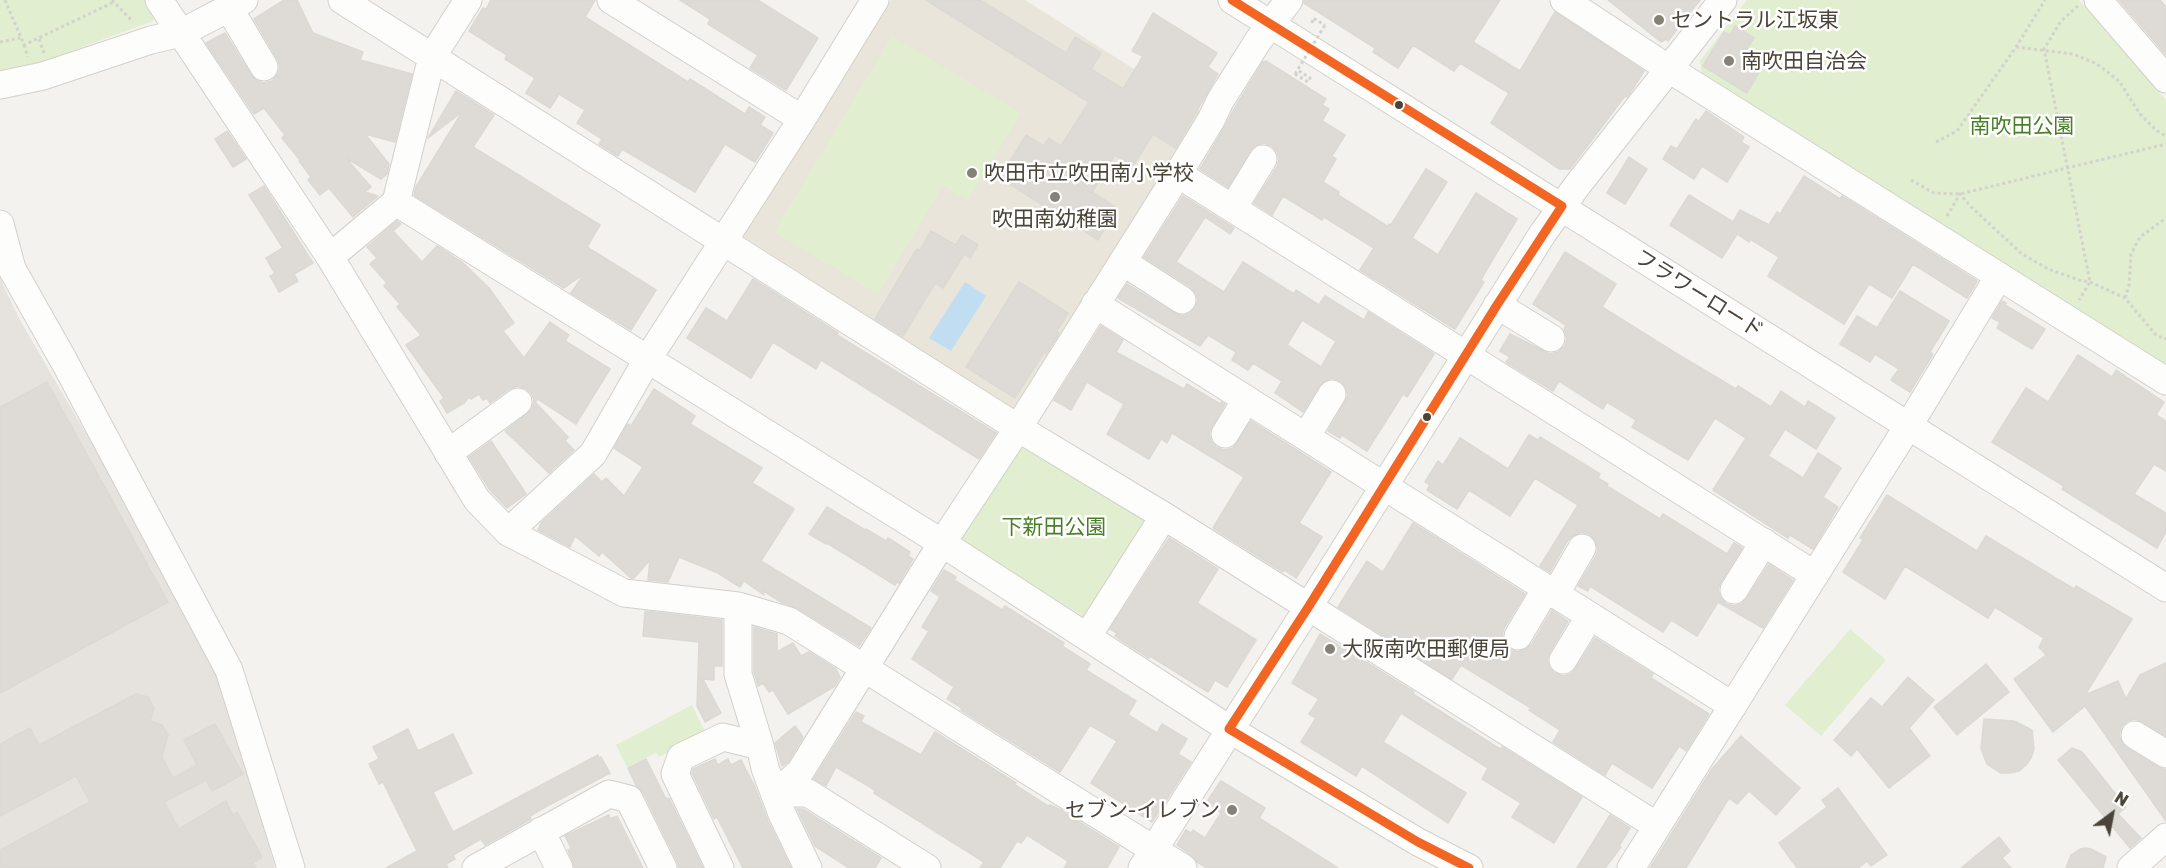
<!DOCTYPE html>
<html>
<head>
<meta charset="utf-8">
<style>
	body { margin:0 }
	#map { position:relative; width:2166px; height:868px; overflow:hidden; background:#f4f2ee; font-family:"Golos Text",sans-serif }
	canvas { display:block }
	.north { position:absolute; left:2082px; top:784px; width:60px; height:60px; -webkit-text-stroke:4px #fff; paint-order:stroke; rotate:32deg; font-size:16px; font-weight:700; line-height:24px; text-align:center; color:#4b4439 }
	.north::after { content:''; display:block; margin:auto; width:21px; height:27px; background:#4b4439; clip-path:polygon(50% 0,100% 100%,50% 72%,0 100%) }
</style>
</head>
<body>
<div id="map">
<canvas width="2166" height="868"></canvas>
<div class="north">N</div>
</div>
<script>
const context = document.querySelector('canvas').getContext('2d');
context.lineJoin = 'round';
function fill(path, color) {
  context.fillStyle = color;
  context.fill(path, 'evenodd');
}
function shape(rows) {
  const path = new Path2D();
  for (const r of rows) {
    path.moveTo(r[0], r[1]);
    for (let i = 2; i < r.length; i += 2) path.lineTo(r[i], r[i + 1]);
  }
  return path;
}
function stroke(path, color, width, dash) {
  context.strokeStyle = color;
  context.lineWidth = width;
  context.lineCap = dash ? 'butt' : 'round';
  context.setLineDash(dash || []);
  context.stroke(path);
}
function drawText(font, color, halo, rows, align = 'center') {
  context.font = font + ' "Golos Text","Noto Sans JP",sans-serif';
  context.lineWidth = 5;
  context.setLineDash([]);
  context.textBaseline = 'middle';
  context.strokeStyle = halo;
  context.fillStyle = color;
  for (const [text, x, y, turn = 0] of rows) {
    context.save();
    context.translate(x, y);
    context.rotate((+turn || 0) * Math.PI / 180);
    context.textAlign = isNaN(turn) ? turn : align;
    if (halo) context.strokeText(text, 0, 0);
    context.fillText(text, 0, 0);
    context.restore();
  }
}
fill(shape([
	[0,272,3,285,21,322,149,542,199,622,251,781,275,868,0,868]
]), '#e6e2de');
fill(shape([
	[891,0,1025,0,1202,112,1013,409,741,235]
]), '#eae5da');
fill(shape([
	[0,0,149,0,157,9,153,21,28,67,0,71],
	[1747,0,2079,0,2166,100,2166,366,1702,73,1700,61],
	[892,36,1021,113,968,201,943,186,878,294,774,232],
	[1027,439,1147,516,1150,525,1084,617,961,540,960,531],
	[1850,629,1886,660,1821,736,1785,705],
	[692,705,706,734,659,757,656,753,627,767,616,745]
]), '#e1eecf');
fill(shape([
	[965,282,986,296,951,351,929,338]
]), '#c0ddf1');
const building = shape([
	[284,0,297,0,313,33,363,52,360,60,412,74,395,142,365,134,389,164,387,174,381,179,346,158,371,187,365,192,378,196,353,217,329,188,320,195,308,180,311,177,299,161,300,160,282,138,285,135,264,108,254,114,206,43,225,33,251,75,257,81,264,83,272,81,278,74,280,67,278,60,254,19,284,0],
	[491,0,595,0,585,17,688,82,690,79,745,114,749,107,765,117,760,125,773,133,755,162,725,144,695,192,622,149,618,156,599,144,602,139,577,123,585,110,559,94,550,108,526,93,535,78,505,59,507,55,469,31,483,8,486,9,491,0],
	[680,0,758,0,818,38,786,90,750,68,758,55,708,24,710,19,680,0],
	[926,0,980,0,1066,53,1075,37,1101,53,1091,69,1123,89,1143,56,1132,51,1153,13,1217,53,1208,67,1218,74,1176,148,1153,134,1133,166,1115,155,1092,192,1117,208,1098,240,1000,178,1026,135,1044,146,1049,138,1061,146,1089,102,926,0],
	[1304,0,1500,0,1473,42,1520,71,1555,12,1644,71,1632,90,1627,97,1625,96,1570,169,1559,169,1491,123,1509,93,1460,63,1454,71,1413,45,1398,68,1373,52,1375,48,1304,3,1304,0],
	[1608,0,1700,0,1668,41,1666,39,1661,42,1608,0],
	[2119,0,2160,0,2166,7,2166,55,2119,0],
	[1735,26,1754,38,1743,55,1762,67,1747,93,1703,66,1724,32,1730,35,1735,26],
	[1266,61,1326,99,1322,105,1329,109,1322,121,1345,135,1332,156,1336,159,1323,182,1339,192,1338,195,1387,226,1389,224,1391,225,1426,169,1447,182,1412,238,1438,255,1476,193,1517,219,1490,264,1481,280,1484,282,1455,329,1360,270,1374,248,1324,217,1322,220,1283,196,1272,215,1254,203,1277,167,1279,159,1277,152,1272,146,1264,143,1255,146,1250,151,1228,187,1200,169,1224,128,1234,109,1263,62,1266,61],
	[456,91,494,115,473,147,600,225,587,247,656,290,631,330,571,293,584,274,564,288,414,195,416,187,462,112,428,138,456,91],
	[1706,111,1744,137,1741,142,1749,147,1727,182,1702,166,1694,179,1663,159,1671,146,1677,149,1696,119,1699,121,1706,111],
	[227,131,246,159,233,167,215,139,227,131],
	[1629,157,1647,169,1625,204,1607,193,1629,157],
	[1804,176,1840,199,1842,196,1977,281,1967,298,1913,264,1892,298,1869,284,1844,324,1768,276,1779,257,1750,239,1749,242,1737,234,1722,258,1670,225,1689,195,1733,222,1740,210,1769,225,1777,212,1780,214,1804,176],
	[264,186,313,263,294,274,298,281,279,292,270,276,275,274,266,258,283,248,249,195,264,186],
	[1183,196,1234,228,1230,234,1205,217,1176,262,1224,292,1243,262,1294,294,1296,290,1319,305,1325,296,1364,320,1368,312,1434,354,1407,397,1403,394,1367,451,1342,435,1340,438,1328,431,1345,402,1348,395,1346,387,1341,381,1332,378,1324,381,1319,386,1303,412,1275,393,1282,381,1253,363,1248,370,1232,360,1236,352,1208,335,1200,346,1118,298,1127,284,1174,313,1182,316,1189,314,1195,308,1198,300,1196,293,1191,287,1144,257,1183,196],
	[1302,320,1336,341,1321,367,1287,345,1302,320],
	[397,221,401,224,393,231,422,262,437,246,463,263,489,288,514,323,503,331,524,358,550,322,569,335,565,341,610,369,576,424,538,399,535,402,568,437,565,441,574,450,549,473,505,431,532,409,534,400,531,393,525,388,517,386,509,389,490,403,487,398,483,400,479,394,471,399,469,397,464,403,447,413,440,401,444,398,406,345,421,335,397,307,400,304,384,286,387,283,370,264,377,258,367,247,397,221],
	[931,231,956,245,962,235,978,245,970,258,964,254,943,288,935,283,903,336,875,319,910,260,917,249,920,250,931,231],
	[1565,252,1616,284,1602,307,1674,352,1736,389,1738,386,1771,407,1781,391,1805,407,1808,401,1835,418,1816,449,1785,429,1768,456,1803,478,1818,453,1841,468,1823,497,1838,507,1813,549,1790,535,1788,538,1713,490,1746,438,1715,418,1688,460,1632,427,1636,420,1607,402,1603,409,1559,381,1553,391,1506,362,1510,357,1500,351,1510,334,1550,354,1558,352,1565,346,1567,338,1564,329,1566,325,1533,304,1565,252],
	[753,279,838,333,837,335,996,433,979,459,821,360,816,369,773,342,751,378,687,338,706,308,727,321,753,279],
	[1019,282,1068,313,1057,331,1059,333,1046,354,1044,352,1015,398,966,367,1019,282],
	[1900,291,1949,321,1930,352,1933,354,1910,392,1891,380,1899,369,1875,354,1870,362,1840,344,1857,316,1877,328,1900,291],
	[2002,301,2006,303,2005,305,2045,329,2032,349,1997,328,2000,322,1992,318,2002,301],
	[1101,326,1123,340,1116,352,1184,389,1187,384,1220,404,1221,402,1225,404,1209,433,1211,441,1216,447,1224,450,1233,448,1251,421,1331,472,1299,523,1322,537,1296,578,1284,570,1283,572,1213,528,1244,477,1172,433,1167,443,1161,439,1149,459,1107,434,1124,404,1087,382,1071,410,1054,400,1101,326],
	[2078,355,2112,377,2116,370,2164,402,2156,415,2166,421,2166,471,2154,464,2134,494,2166,513,2166,532,2157,548,2062,489,2064,486,1992,442,2026,388,2048,402,2078,355],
	[47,382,168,602,0,693,0,407,47,382],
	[654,389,695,416,690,424,762,468,752,483,794,509,761,561,871,628,859,646,797,608,781,602,762,590,764,595,744,581,740,587,718,573,679,557,668,582,648,580,650,560,634,578,631,578,602,552,599,556,575,536,570,547,538,530,541,523,594,474,602,482,606,478,624,496,643,467,614,448,628,424,631,426,654,389],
	[1529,435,1538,440,1540,437,1600,474,1598,478,1608,484,1607,486,1660,519,1663,514,1727,554,1734,543,1742,548,1721,582,1718,589,1720,597,1726,604,1734,606,1742,604,1747,598,1769,564,1793,580,1763,628,1718,602,1697,636,1671,620,1663,632,1590,586,1588,591,1578,586,1596,556,1598,549,1595,540,1589,534,1581,532,1574,535,1568,540,1550,572,1540,566,1578,505,1535,478,1510,516,1469,490,1457,509,1427,490,1430,485,1425,482,1438,461,1443,465,1460,438,1508,469,1529,435],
	[491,441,526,494,507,508,490,490,469,457,491,441],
	[1887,495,1977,551,1986,536,2074,589,2076,586,2132,619,2085,695,2118,681,2126,699,2140,675,2166,663,2166,736,2143,722,2135,719,2128,721,2122,726,2119,735,2122,743,2127,748,2158,767,2166,770,2166,821,2085,706,2053,732,2014,679,2046,655,2039,647,2044,638,1995,607,1988,618,1905,566,1885,599,1843,572,1863,540,1860,538,1887,495],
	[827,507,865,530,866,529,886,541,888,538,910,552,908,556,913,559,899,583,897,582,895,585,827,543,826,544,809,534,827,507],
	[1413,523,1525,594,1504,628,1502,635,1504,643,1509,649,1517,652,1526,649,1532,644,1552,610,1568,621,1550,652,1547,659,1549,667,1554,673,1563,676,1571,674,1576,668,1595,638,1653,674,1651,678,1709,714,1686,751,1679,746,1652,788,1612,763,1605,775,1553,742,1560,730,1529,710,1531,708,1461,665,1452,679,1338,607,1367,561,1383,572,1413,523],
	[1169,538,1218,569,1197,603,1256,640,1227,687,1215,680,1208,692,1150,656,1149,658,1127,644,1115,636,1117,633,1110,629,1169,538],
	[944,570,956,577,954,580,1002,610,1005,606,1064,643,1062,646,1090,664,1086,670,1136,701,1128,715,1157,733,1162,724,1187,739,1178,754,1191,762,1152,822,1091,783,1117,741,1090,725,1060,772,961,710,962,708,947,699,954,687,912,659,929,631,922,627,940,597,931,591,944,570],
	[645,611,722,620,722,666,714,666,714,680,703,679,721,713,705,722,697,706,699,642,643,636,645,611],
	[754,627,777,634,777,652,793,643,801,656,809,652,836,669,840,677,835,686,788,714,773,690,769,692,763,683,758,686,754,672,754,627],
	[1320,634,1382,672,1414,692,1413,694,1500,749,1502,747,1582,797,1554,843,1512,817,1521,803,1482,779,1488,768,1401,713,1383,742,1466,793,1448,823,1362,766,1356,776,1301,742,1316,718,1309,714,1319,699,1292,683,1320,634],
	[1986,664,2009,692,1957,735,1934,707,1986,664],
	[1908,677,1934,700,1909,728,1930,756,1889,788,1857,749,1851,756,1834,740,1871,698,1882,707,1908,677],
	[136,694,148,697,154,708,150,721,162,725,168,735,162,757,173,778,197,765,184,740,215,724,243,774,212,791,206,780,164,802,179,829,226,801,233,815,237,812,262,857,253,863,256,868,0,868,0,850,90,802,76,776,0,816,0,744,30,728,39,745,136,694],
	[856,712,864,716,861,722,921,755,935,732,1016,783,1015,785,1048,806,1050,805,1059,809,1119,847,1107,868,1064,868,1068,861,1027,835,1021,843,1017,841,1000,868,980,868,984,862,874,793,875,790,836,767,826,786,814,779,856,712],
	[1984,719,2014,721,2032,730,2034,749,2031,758,2026,765,2019,771,2010,773,2001,773,1987,764,1981,749,1984,719],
	[795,726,803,737,788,762,782,766,775,743,795,726],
	[408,729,418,751,453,734,472,773,433,792,453,832,598,755,599,758,601,757,610,773,547,806,530,816,531,819,485,845,481,839,453,855,455,859,446,864,448,868,386,868,417,851,383,782,379,784,369,764,379,759,373,747,408,729],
	[1741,736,1800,788,1776,815,1749,791,1737,804,1729,798,1686,868,1650,868,1712,769,1741,736],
	[2072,748,2082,752,2126,807,2118,814,2141,838,2130,848,2058,760,2072,748],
	[646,759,666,799,669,798,703,868,679,868,677,861,643,792,636,785,628,768,646,759],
	[715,759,718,765,728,759,731,765,741,760,755,787,768,821,791,868,743,868,717,817,714,819,692,773,693,769,715,759],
	[1221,781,1265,808,1259,818,1338,868,1207,868,1197,862,1191,855,1177,845,1186,830,1191,833,1193,830,1205,838,1221,813,1206,803,1221,781],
	[1838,788,1887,855,1871,866,1867,861,1858,868,1797,868,1779,843,1827,807,1822,800,1838,788],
	[797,809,803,809,881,858,875,868,849,868,815,846,797,809],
	[609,815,610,819,617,816,643,868,575,868,568,850,571,848,565,836,609,815],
	[1610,815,1630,828,1619,846,1621,847,1605,868,1577,868,1610,815],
	[1999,837,2010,851,2002,858,2011,868,1961,868,1999,837],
	[2086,848,2091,849,2106,857,2103,868,2066,868,2071,855,2080,849,2086,848]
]);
fill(building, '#dedbd6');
stroke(building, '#dcd9d4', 1.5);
const minor = shape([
	[159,0,330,257,477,500,508,532,624,593,738,606,789,621,1183,868],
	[342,0,1018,428,1164,516,1657,826],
	[611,0,802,119],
	[1232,0,2166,588],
	[1564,0,1669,69,2166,381],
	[2098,0,2166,79],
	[229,8,264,67],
	[0,85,43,76,151,40,181,33,244,0],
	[1178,174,1815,575],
	[396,202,942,543,1229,729,1418,842,1469,868],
	[1233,208,1263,159],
	[0,224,12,269,64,361,229,670,291,868],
	[330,257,396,202,432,57,468,0],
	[1123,262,1182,300],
	[1095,304,1733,706],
	[1497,305,1551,338],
	[1225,434,1246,400],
	[1306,437,1332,394],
	[448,453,518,402],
	[508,532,593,454,647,360,802,119,875,0],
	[1734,590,1764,542],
	[1555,595,1582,548],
	[738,606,738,674,760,746,765,768,782,814,808,868],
	[1518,636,1546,589],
	[1087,637,1164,516],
	[1563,660,1590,616],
	[2135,735,2166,754],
	[776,793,800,772,942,543,1018,428,1178,174,1211,120,1220,101,1258,41,1289,0],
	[776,793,808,793,927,868],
	[541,831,559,868],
	[476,868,609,794,629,799,663,868],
	[720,868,675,774,681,757,723,737,760,746],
	[1142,868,1309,606,1543,233,1576,187,1723,0],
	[1631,868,1920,407,1999,276],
	[2131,868,2166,837]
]);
stroke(minor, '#d2d0cb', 29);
stroke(shape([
	[5,0,24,45,114,2],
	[112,0,133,22],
	[2078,6,2061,21,2044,49,2090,282,2079,300],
	[1312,23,1313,18,1325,25],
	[39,39,44,53],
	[0,42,20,38],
	[24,45,28,57],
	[2016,47,2073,54,2097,64,2119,81,2140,114,2157,131,2166,136],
	[1295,74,1308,82,1310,78,1299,71],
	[1936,142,1957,131,2016,47,2045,0],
	[1911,180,1934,193,1960,194,2166,144],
	[1947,216,1960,194,1970,206,2022,254,2048,269,2079,280,2090,282,2125,298,2155,334,2164,339,2166,338],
	[2125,298,2129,285,2131,254,2140,237,2166,218]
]), '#d3d2cc', 3, [3, 3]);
stroke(minor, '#fdfdfc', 27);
stroke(shape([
	[1295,74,1325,25]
]), '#d3d2cc', 3, [3, 3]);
stroke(shape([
	[1232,0,1562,206,1497,305,1309,606,1229,729,1418,842,1469,868]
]), '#f26522', 9);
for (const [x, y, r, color] of [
	[1659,20,6,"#868178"],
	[1729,61,6,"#868178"],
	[1399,105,5,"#4b4439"],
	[972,173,6,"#868178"],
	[1055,197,6,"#868178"],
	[1427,417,5,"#4b4439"],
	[1330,649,6,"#868178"],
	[1232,810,6,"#868178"]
]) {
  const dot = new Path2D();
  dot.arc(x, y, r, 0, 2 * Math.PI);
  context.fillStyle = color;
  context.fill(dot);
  stroke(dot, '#fff', 2);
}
drawText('21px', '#4b4439', '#fff', [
	["セントラル江坂東",1671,20],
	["南吹田自治会",1741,61],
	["吹田市立吹田南小学校",984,173],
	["吹田南幼稚園",1055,219,"center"],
	["大阪南吹田郵便局",1342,649],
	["セブン-イレブン",1220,810,"right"]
], 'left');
drawText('21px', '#4a7f2a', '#fff', [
	["南吹田公園",2022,126],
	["下新田公園",1054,527]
]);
drawText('21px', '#4b4439', '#fff', [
	["フラワーロード",1699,294,32]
]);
</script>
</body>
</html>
